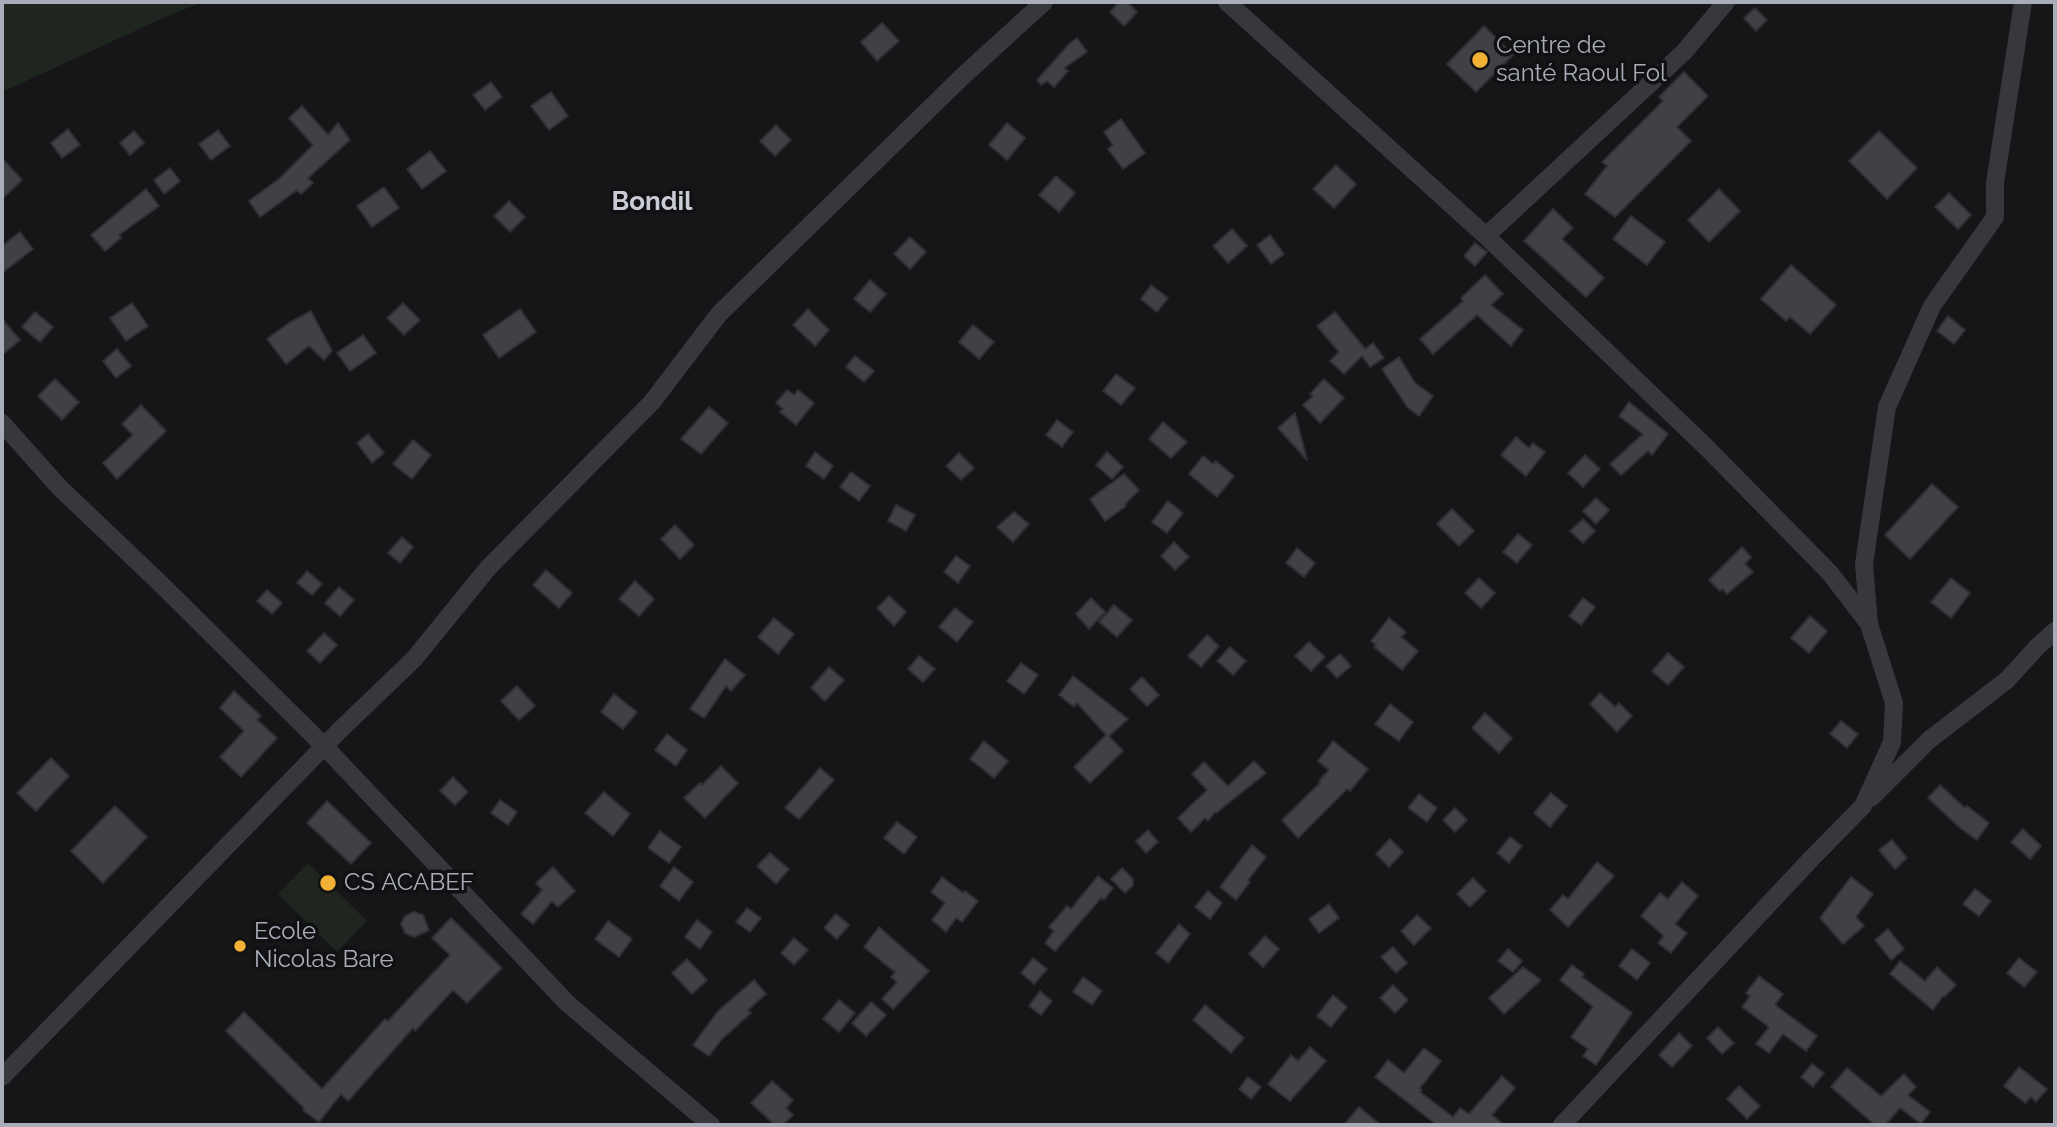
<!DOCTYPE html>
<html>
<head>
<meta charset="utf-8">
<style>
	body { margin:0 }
	#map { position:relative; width:2057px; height:1127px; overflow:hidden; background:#161618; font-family:Raleway,sans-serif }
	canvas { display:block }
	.frame { position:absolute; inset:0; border:4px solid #a8adb8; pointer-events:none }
</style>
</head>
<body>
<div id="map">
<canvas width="2057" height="1127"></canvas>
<div class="frame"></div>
</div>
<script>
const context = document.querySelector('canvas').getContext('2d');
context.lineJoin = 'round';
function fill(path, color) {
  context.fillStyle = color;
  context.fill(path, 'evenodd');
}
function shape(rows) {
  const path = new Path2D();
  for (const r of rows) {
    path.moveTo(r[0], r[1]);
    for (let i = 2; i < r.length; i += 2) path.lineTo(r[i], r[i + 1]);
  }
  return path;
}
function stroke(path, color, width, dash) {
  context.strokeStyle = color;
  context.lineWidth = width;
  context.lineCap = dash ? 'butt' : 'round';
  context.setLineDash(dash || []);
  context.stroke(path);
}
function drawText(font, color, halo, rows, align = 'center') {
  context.font = font + ' Raleway,sans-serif';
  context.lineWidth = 7;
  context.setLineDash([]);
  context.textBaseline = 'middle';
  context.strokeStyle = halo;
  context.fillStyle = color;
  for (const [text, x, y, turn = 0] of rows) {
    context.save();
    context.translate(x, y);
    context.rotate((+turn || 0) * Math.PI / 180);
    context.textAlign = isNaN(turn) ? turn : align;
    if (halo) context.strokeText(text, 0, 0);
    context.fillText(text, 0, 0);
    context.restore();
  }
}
fill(shape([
	[2,2,204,2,172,14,2,92],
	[308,863,367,921,337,952,278,894]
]), '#1e261f');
const building = shape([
	[1119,2,1127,2,1137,12,1124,26,1110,12,1119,2],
	[1755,8,1767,20,1756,31,1744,18,1755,8],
	[882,23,899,41,877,61,861,42,882,23],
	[1484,26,1513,55,1476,92,1447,64,1484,26],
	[1077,38,1087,52,1064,68,1068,71,1054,87,1047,81,1041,85,1037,80,1069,44,1077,38],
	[1684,72,1708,96,1677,127,1691,141,1615,217,1585,194,1607,166,1602,162,1663,101,1659,97,1684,72],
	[491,82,502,97,485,110,473,95,491,82],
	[551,92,568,116,549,130,531,106,551,92],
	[302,106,328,135,338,123,350,140,308,178,313,183,301,194,297,190,260,217,249,201,280,178,313,145,289,118,302,106],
	[1121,119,1145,153,1123,169,1108,149,1113,145,1104,132,1121,119],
	[1007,123,1025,138,1007,160,989,145,1007,123],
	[776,125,791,140,775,156,760,141,776,125],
	[68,129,80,145,62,158,51,143,68,129],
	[218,130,230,146,211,160,199,144,218,130],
	[134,131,144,143,130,155,120,143,134,131],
	[1879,131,1917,168,1887,199,1849,161,1879,131],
	[430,151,446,171,422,189,407,169,430,151],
	[2,158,22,180,2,199,2,158],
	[1336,165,1356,184,1334,208,1313,189,1336,165],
	[170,168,180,181,164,194,154,180,170,168],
	[1056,176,1075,193,1059,212,1039,195,1056,176],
	[384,187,399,208,372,227,357,206,384,187],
	[146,189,159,206,119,235,121,238,105,251,91,235,146,189],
	[1719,189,1740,211,1709,242,1688,220,1719,189],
	[1949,193,1971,215,1958,229,1935,207,1949,193],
	[509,201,525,217,510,232,494,216,509,201],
	[1553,209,1573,228,1562,239,1604,278,1586,297,1524,241,1553,209],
	[1631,216,1665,242,1647,265,1613,239,1631,216],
	[1232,229,1247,246,1228,263,1213,246,1232,229],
	[20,232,33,249,2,273,2,246,20,232],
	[1270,235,1284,254,1271,264,1257,245,1270,235],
	[910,237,926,252,910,269,894,254,910,237],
	[1475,243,1487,252,1475,266,1464,256,1475,243],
	[1791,265,1836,305,1810,334,1790,317,1786,321,1761,299,1791,265],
	[1485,275,1503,294,1491,305,1523,330,1511,346,1477,315,1433,354,1420,339,1463,301,1461,298,1485,275],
	[870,280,886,294,870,312,854,299,870,280],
	[1151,285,1168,298,1157,312,1141,299,1151,285],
	[132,303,148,326,126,341,110,318,132,303],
	[403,303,420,320,404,335,387,318,403,303],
	[520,309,536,332,499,358,483,335,520,309],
	[808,309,829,330,815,346,793,325,808,309],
	[311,311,332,351,324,360,309,346,286,364,267,339,289,323,311,311],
	[35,312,53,327,40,342,22,327,35,312],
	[1335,312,1365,349,1373,343,1384,358,1370,367,1362,356,1344,374,1330,361,1339,352,1317,326,1335,312],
	[1948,316,1965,330,1954,344,1937,331,1948,316],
	[2,319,20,340,2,355,2,319],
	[973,325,994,342,979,359,959,342,973,325],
	[363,335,376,353,350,371,337,353,363,335],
	[117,349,131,366,116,378,103,361,117,349],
	[855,356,874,371,864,382,846,367,855,356],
	[1399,357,1415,383,1433,396,1419,416,1408,408,1382,369,1399,357],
	[1116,374,1135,388,1121,405,1103,391,1116,374],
	[55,379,79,402,62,420,38,396,55,379],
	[1324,379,1344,398,1320,423,1303,405,1313,396,1310,394,1324,379],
	[787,390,794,395,798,390,814,403,796,425,780,412,783,409,776,403,787,390],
	[1629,402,1668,434,1652,455,1648,451,1621,475,1610,464,1643,434,1619,416,1629,402],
	[141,405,166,431,117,479,103,463,133,435,122,424,141,405],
	[709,407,728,423,701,454,681,439,709,407],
	[1295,413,1307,460,1278,428,1295,413],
	[1057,420,1073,432,1062,447,1046,435,1057,420],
	[1163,422,1187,442,1171,458,1149,439,1163,422],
	[368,434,384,453,372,463,357,443,368,434],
	[1516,437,1529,448,1533,443,1545,452,1526,476,1501,455,1516,437],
	[413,440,431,455,412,479,393,464,413,440],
	[815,452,833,466,824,479,806,466,815,452],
	[1107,452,1123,467,1112,479,1096,465,1107,452],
	[959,453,974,468,961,480,946,466,959,453],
	[1585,455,1600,469,1583,487,1568,473,1585,455],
	[1203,456,1213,464,1216,461,1234,476,1217,497,1189,474,1203,456],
	[851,472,870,486,859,501,840,487,851,472],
	[1124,474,1139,490,1125,504,1126,506,1105,521,1090,499,1124,474],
	[1932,484,1958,507,1910,559,1885,535,1932,484],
	[1596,498,1609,510,1596,524,1583,511,1596,498],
	[1168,501,1183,513,1167,533,1152,522,1168,501],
	[896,505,915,515,906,531,888,521,896,505],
	[1452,509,1474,531,1459,546,1437,524,1452,509],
	[1014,512,1029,524,1013,542,997,527,1014,512],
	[1583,519,1595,531,1583,543,1570,531,1583,519],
	[675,525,694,545,680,559,661,539,675,525],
	[1518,534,1532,545,1517,563,1503,552,1518,534],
	[402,537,413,547,400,563,388,553,402,537],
	[1174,542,1189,557,1175,570,1161,556,1174,542],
	[1742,547,1751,557,1745,564,1753,572,1727,594,1722,589,1720,591,1709,580,1742,547],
	[1297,548,1315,563,1304,577,1286,563,1297,548],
	[956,556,970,566,958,583,944,572,956,556],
	[546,570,572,593,559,608,533,585,546,570],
	[307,571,322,584,312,595,297,583,307,571],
	[1479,578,1495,593,1481,608,1465,593,1479,578],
	[1951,578,1970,593,1951,618,1931,602,1951,578],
	[635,581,654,599,639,616,619,599,635,581],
	[339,587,354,600,340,616,325,603,339,587],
	[267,590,282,603,272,614,257,601,267,590],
	[889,596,906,612,894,626,877,608,889,596],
	[1091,598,1105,612,1089,629,1076,614,1091,598],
	[1583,598,1595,607,1581,625,1569,616,1583,598],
	[1114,605,1132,620,1117,637,1099,622,1114,605],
	[955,608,973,622,957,642,939,627,955,608],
	[1810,616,1827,631,1809,653,1791,638,1810,616],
	[774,618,794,634,778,654,758,637,774,618],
	[1389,618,1406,632,1401,637,1418,651,1402,670,1374,647,1376,645,1371,641,1389,618],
	[324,633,337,645,320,663,307,651,324,633],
	[1207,635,1219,646,1201,667,1188,656,1207,635],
	[1309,642,1325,657,1311,671,1295,656,1309,642],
	[1230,647,1246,661,1233,675,1217,661,1230,647],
	[1668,653,1684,667,1668,685,1652,671,1668,653],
	[1340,654,1351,666,1337,678,1326,666,1340,654],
	[919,656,935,669,923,682,908,669,919,656],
	[725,659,745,675,731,691,726,686,704,718,690,709,725,659],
	[1021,663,1038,675,1024,694,1007,681,1021,663],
	[829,667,844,680,825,701,811,688,829,667],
	[1073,676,1128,719,1109,736,1123,751,1090,783,1074,767,1106,735,1077,703,1074,707,1059,695,1073,676],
	[1142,677,1159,695,1147,706,1130,689,1142,677],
	[517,686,535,706,519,720,501,701,517,686],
	[234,691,261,716,257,720,277,738,241,777,220,757,244,731,220,708,234,691],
	[1600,693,1615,707,1619,703,1632,716,1617,732,1590,704,1600,693],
	[614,694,637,712,623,729,601,712,614,694],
	[1390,704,1413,722,1399,741,1375,724,1390,704],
	[1485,713,1512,738,1499,753,1472,728,1485,713],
	[1841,721,1858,734,1847,748,1830,734,1841,721],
	[667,734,687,750,676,766,655,750,667,734],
	[984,741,1008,761,994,778,970,759,984,741],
	[1333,741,1368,769,1350,791,1347,789,1298,838,1282,820,1320,783,1319,781,1329,770,1318,761,1333,741],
	[51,758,69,776,36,811,17,793,51,758],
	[1254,761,1266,773,1216,813,1215,812,1208,821,1205,818,1191,832,1178,818,1207,790,1192,774,1204,762,1228,786,1254,761],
	[721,766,738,783,705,818,684,798,700,783,702,785,721,766],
	[820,768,834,780,799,819,785,808,820,768],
	[453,777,468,792,455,805,440,791,453,777],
	[1940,785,1965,808,1967,806,1989,823,1977,840,1959,827,1928,798,1940,785],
	[604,792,630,814,613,836,585,813,604,792],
	[1551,793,1567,806,1550,827,1534,813,1551,793],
	[1419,794,1437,808,1427,822,1408,808,1419,794],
	[500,800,517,812,508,825,491,813,500,800],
	[327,801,371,843,351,864,307,823,327,801],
	[115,806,147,837,103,883,71,851,115,806],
	[1455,808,1467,820,1455,832,1443,820,1455,808],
	[897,822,917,837,904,854,884,838,897,822],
	[2023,829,2041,846,2030,859,2011,842,2023,829],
	[1148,830,1158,842,1146,853,1136,841,1148,830],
	[660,831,681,847,669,863,648,848,660,831],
	[1510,837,1522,846,1509,863,1497,853,1510,837],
	[1390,839,1403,852,1389,867,1376,854,1390,839],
	[1892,840,1907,858,1895,869,1879,850,1892,840],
	[1252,845,1266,857,1248,880,1250,882,1236,900,1220,887,1252,845],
	[770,853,789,869,776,884,757,866,770,853],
	[1597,862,1614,876,1568,927,1550,910,1563,895,1568,899,1597,862],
	[553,867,575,891,558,907,552,901,533,924,521,914,542,890,536,883,553,867],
	[674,867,693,882,679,901,660,886,674,867],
	[1122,868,1133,879,1133,885,1125,893,1111,879,1122,868],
	[1098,876,1113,888,1104,900,1101,898,1055,951,1045,943,1054,931,1049,927,1067,906,1071,909,1098,876],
	[942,877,963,893,965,891,978,901,962,922,956,918,946,932,932,920,945,903,931,892,942,877],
	[1851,877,1873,894,1856,917,1864,926,1843,944,1820,918,1851,877],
	[1473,878,1486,891,1470,907,1457,894,1473,878],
	[1682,882,1698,896,1675,924,1687,933,1671,953,1658,943,1664,936,1641,916,1660,893,1668,899,1682,882],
	[1975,889,1991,901,1979,916,1963,904,1975,889],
	[1208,891,1222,903,1210,919,1195,907,1208,891],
	[1329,904,1339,918,1319,933,1309,919,1329,904],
	[747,908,761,918,750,932,736,922,747,908],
	[414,912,423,915,429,930,414,937,405,933,401,924,405,916,414,912],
	[836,914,849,925,837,939,824,928,836,914],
	[1417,915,1431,928,1414,945,1401,931,1417,915],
	[451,918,502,968,467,1003,453,990,415,1031,413,1028,348,1101,341,1094,319,1122,303,1110,304,1108,226,1031,244,1012,322,1089,385,1019,388,1021,450,955,432,938,451,918],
	[697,920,712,932,700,949,685,937,697,920],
	[608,921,632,939,619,957,595,939,608,921],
	[1179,924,1190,934,1168,963,1156,953,1179,924],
	[879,927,929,971,893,1009,882,999,897,982,891,977,895,972,864,947,879,927],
	[1888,929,1904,949,1891,960,1875,940,1888,929],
	[1265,936,1279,949,1263,967,1249,954,1265,936],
	[794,938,808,950,794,965,781,953,794,938],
	[1393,947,1407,963,1396,973,1381,957,1393,947],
	[1508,949,1522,961,1513,972,1498,961,1508,949],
	[1632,949,1650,963,1637,980,1619,966,1632,949],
	[1033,958,1047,969,1034,984,1021,973,1033,958],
	[2019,958,2037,972,2024,987,2007,973,2019,958],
	[687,959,707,980,692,994,672,973,687,959],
	[1900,961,1925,981,1937,967,1956,985,1944,997,1943,996,1933,1010,1890,974,1900,961],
	[1572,965,1584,974,1582,977,1632,1013,1596,1065,1583,1056,1588,1049,1571,1037,1593,1007,1560,980,1572,965],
	[1523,967,1541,980,1504,1014,1489,998,1523,967],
	[1759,976,1783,994,1775,1005,1817,1036,1806,1051,1783,1034,1769,1053,1756,1044,1769,1027,1742,1007,1750,996,1746,993,1759,976],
	[1083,977,1102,991,1092,1005,1073,992,1083,977],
	[754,980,766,994,748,1010,751,1013,722,1039,709,1056,693,1045,718,1011,754,980],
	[1393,985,1408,1000,1395,1013,1380,998,1393,985],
	[1040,991,1052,1001,1041,1015,1029,1006,1040,991],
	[1333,995,1347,1007,1331,1027,1317,1016,1333,995],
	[839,1000,855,1013,839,1032,823,1019,839,1000],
	[871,1002,886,1015,866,1036,852,1023,871,1002],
	[1205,1005,1244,1038,1231,1053,1193,1020,1205,1005],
	[1718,1027,1734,1043,1722,1054,1707,1038,1718,1027],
	[1679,1033,1692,1046,1672,1067,1659,1055,1679,1033],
	[1310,1047,1326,1061,1290,1101,1268,1084,1291,1055,1298,1061,1310,1047],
	[1424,1048,1441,1061,1420,1088,1422,1090,1420,1092,1453,1117,1460,1108,1469,1114,1502,1076,1515,1088,1492,1115,1504,1125,1437,1125,1375,1077,1388,1060,1404,1073,1424,1048],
	[1812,1064,1824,1073,1813,1087,1801,1077,1812,1064],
	[2019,1067,2047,1089,2036,1102,2031,1097,2025,1103,2004,1086,2019,1067],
	[1847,1068,1881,1096,1904,1074,1916,1087,1908,1095,1930,1112,1921,1124,1900,1108,1885,1125,1875,1125,1831,1087,1847,1068],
	[1248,1077,1261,1087,1251,1099,1239,1089,1248,1077],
	[772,1081,793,1100,786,1108,793,1115,783,1125,775,1125,751,1103,772,1081],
	[1739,1086,1760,1106,1747,1119,1727,1099,1739,1086],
	[1359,1107,1381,1125,1344,1125,1359,1107]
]);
fill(building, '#404145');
stroke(building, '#303034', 2);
stroke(shape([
	[1227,2,1486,236,1706,447,1830,573,1869,624,1894,703,1892,742,1863,806,1811,859,1562,1125],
	[1486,236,1684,52,1726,2],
	[2,423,59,487,164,587,325,747,567,1003,711,1125],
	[1869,624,1864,564,1887,407,1932,306,1995,217,1995,183,2023,2],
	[1871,798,1929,740,2007,680,2038,646,2055,631],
	[2,1077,340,730,414,659,488,568,652,402,719,314,964,75,1044,2]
]), '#37383d', 18);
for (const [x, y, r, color] of [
	[1480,60,9,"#f2b134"],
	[328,883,9,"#f2b134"],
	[240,946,7,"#f2b134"]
]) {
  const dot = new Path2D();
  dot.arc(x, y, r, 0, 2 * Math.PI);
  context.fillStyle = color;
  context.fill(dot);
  stroke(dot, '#111113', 2.5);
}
drawText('24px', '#a8adb8', '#111113', [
	["Centre de",1496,46],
	["santé Raoul Fol",1496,74],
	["CS ACABEF",344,883],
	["Ecole",254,932],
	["Nicolas Bare",254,960]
], 'left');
drawText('bold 26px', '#c9ccd4', '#111113', [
	["Bondil",652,202]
]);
</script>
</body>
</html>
